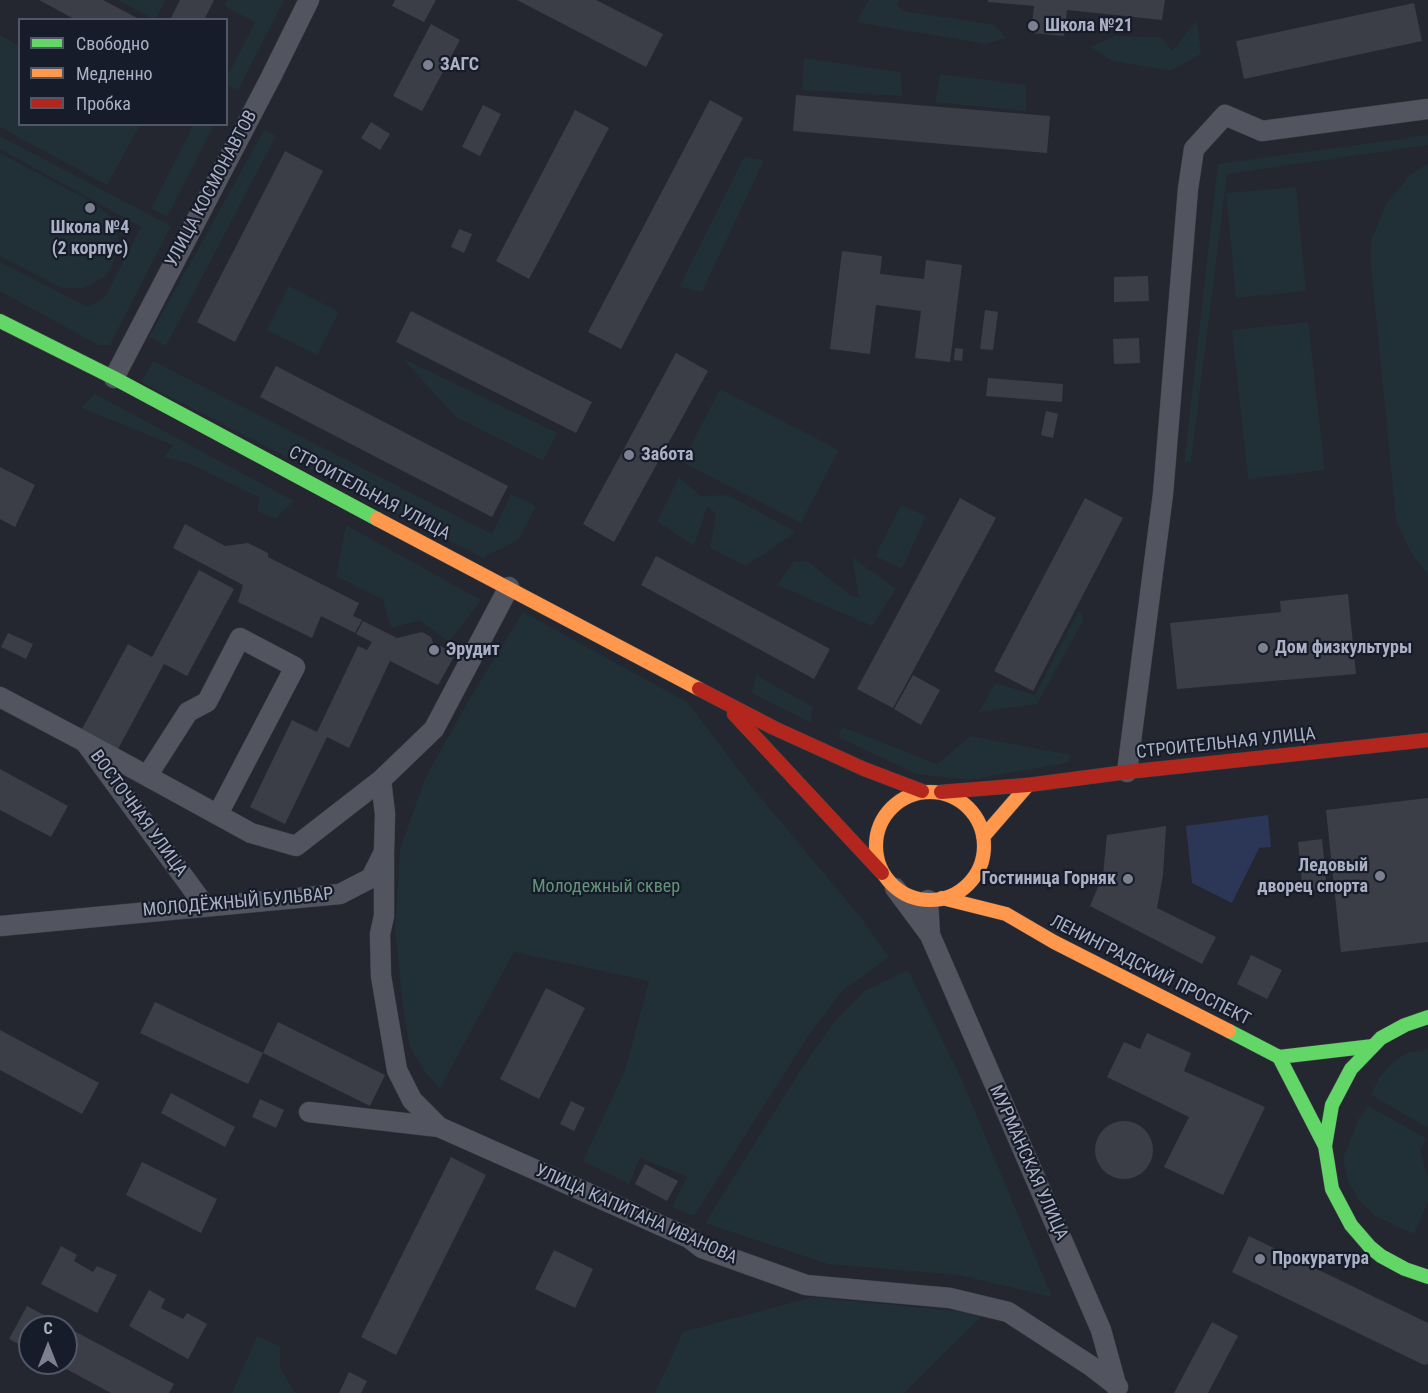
<!DOCTYPE html>
<html>
<head>
<meta charset="utf-8">
<style>
	body { margin:0 }
	#map { position:relative; width:1428px; height:1393px; overflow:hidden; background:#242730; font-family:"Roboto Condensed",sans-serif }
	canvas { display:block }
	.legend { position:absolute; left:18px; top:18px; width:210px; height:108px; box-sizing:border-box; background:#171c2a; border:2px solid #525768; margin:0; padding:8px 10px; list-style:none; font-size:18px; color:#abb0c4 }
	.legend li { display:flex; align-items:center; gap:12px; height:30px }
	.legend b { width:30px; border:2px solid #525768 }
	.north { position:absolute; left:18px; top:1315px; width:60px; height:60px; box-sizing:border-box; background:#171c2a; border:2px solid #525768; border-radius:50%; rotate:0deg; font-size:16px; font-weight:700; line-height:24px; text-align:center; color:#abb0c4 }
	.north::after { content:''; display:block; margin:auto; width:21px; height:27px; background:#7c8090; clip-path:polygon(50% 0,100% 100%,50% 72%,0 100%) }
</style>
</head>
<body>
<div id="map">
<canvas width="1428" height="1393"></canvas>
<ul class="legend">
<li><b style="height:8px;background:#63d668"></b>Свободно</li>
<li><b style="height:8px;background:#ff974d"></b>Медленно</li>
<li><b style="height:8px;background:#b3261e"></b>Пробка</li>
</ul>
<div class="north">С</div>
</div>
<script>
const context = document.querySelector('canvas').getContext('2d');
context.lineJoin = 'round';
function fill(path, color) {
  context.fillStyle = color;
  context.fill(path, 'evenodd');
}
function shape(rows) {
  const path = new Path2D();
  for (const r of rows) {
    if (r.length === 3) {
      path.moveTo(r[0] + r[2], r[1]);
      path.arc(r[0], r[1], r[2], 0, 2 * Math.PI);
      continue;
    }
    path.moveTo(r[0], r[1]);
    for (let i = 2; i < r.length; i += 2) path.lineTo(r[i], r[i + 1]);
  }
  return path;
}
function stroke(path, color, width, dash) {
  context.strokeStyle = color;
  context.lineWidth = width;
  context.lineCap = dash ? 'butt' : 'round';
  context.setLineDash(dash || []);
  context.stroke(path);
}
function drawText(font, color, halo, rows, align = 'center') {
  context.font = font + ' "Roboto Condensed",sans-serif';
  context.lineWidth = 4.5;
  context.setLineDash([]);
  context.textBaseline = 'middle';
  context.strokeStyle = halo;
  context.fillStyle = color;
  for (const [text, x, y, turn = 0] of rows) {
    context.save();
    context.translate(x, y);
    context.rotate((+turn || 0) * Math.PI / 180);
    context.textAlign = isNaN(turn) ? turn : align;
    if (halo) context.strokeText(text, 0, 0);
    context.fillText(text, 0, 0);
    context.restore();
  }
}
fill(shape([
	[118,0,166,0,155,20],
	[227,0,284,0,238,90,227,85,227,77,255,22,224,6],
	[869,0,899,0,897,5,905,11,995,25,1006,38,986,44,856,22],
	[1197,20,1201,54,1170,71,1113,61,1090,47,1115,36,1162,37,1172,51],
	[0,35,19,46,20,124,140,125,107,185,0,127],
	[804,58,900,72,903,96,802,90],
	[940,74,1026,85,1026,111,935,102],
	[194,124,214,125,167,217,151,208],
	[264,130,276,136,166,346,149,337],
	[1428,135,1428,145,1227,174,1191,461,1184,463,1218,164],
	[0,136,171,226,110,345,98,345,0,291,0,262,88,307,105,297,141,227,0,149],
	[0,153,94,203,111,217,118,238,118,249,111,269,104,277,84,288,62,288,0,256],
	[744,157,764,160,702,292,679,287],
	[1428,163,1428,574,1411,553,1396,520,1370,256,1372,238,1386,204,1409,176],
	[1296,187,1306,291,1236,298,1226,193],
	[289,286,339,312,317,355,267,330],
	[1308,322,1325,470,1248,479,1232,330],
	[402,358,557,433,543,461,456,417],
	[153,361,492,534,511,494,536,506,519,539,483,558,141,382],
	[720,389,839,450,801,523,682,462],
	[95,394,294,501,275,519,257,511,260,498,188,463,164,457,173,445,81,408],
	[679,477,701,496,728,495,796,532,746,566,710,548,716,513,707,507,694,546,657,521],
	[901,505,926,516,902,569,875,556],
	[346,525,481,600,449,642,420,620,391,628,383,600,336,576],
	[852,557,896,589,872,626,777,585,794,561,809,562,851,596,859,597],
	[1079,610,1084,619,1037,704,979,712,995,683,1035,695],
	[523,612,687,702,755,791,858,914,889,957,843,990,810,1033,694,1216,672,1207,687,1177,640,1158,629,1184,583,1161,625,1070,649,981,514,952,440,1088,425,1072,410,1048,404,1016,395,931,400,850,425,778,473,693],
	[756,675,813,707,811,723,752,693],
	[842,727,937,764,971,736,1071,755,1067,763,969,780,916,774,838,737],
	[908,970,962,1080,1052,1297,959,1275,828,1264,705,1223,801,1069,835,1021,866,990],
	[1428,1049,1428,1128,1371,1095,1379,1078,1391,1064,1408,1052],
	[1368,1106,1426,1138,1420,1151,1428,1177,1428,1202,1414,1234,1375,1216,1359,1201,1348,1181,1343,1158,1359,1118],
	[812,1297,984,1314,904,1393,655,1393,683,1332],
	[257,1336,280,1346,280,1367,295,1393,232,1393]
]), '#212f36');
fill(shape([
	[1268,815,1271,847,1259,848,1232,903,1192,883,1186,826]
]), '#2c3656');
fill(shape([
	[39,0,103,0,141,20,76,20],
	[180,0,214,0,204,20,170,20],
	[395,0,436,0,424,22,392,6],
	[517,0,596,0,663,34,646,67],
	[988,0,1165,0,1162,20,1067,10,1064,36,1031,33,1034,6,988,2],
	[1414,3,1422,41,1244,79,1236,41],
	[431,24,460,40,422,111,393,96],
	[796,95,1050,116,1047,153,793,131],
	[710,100,743,118,621,349,588,332],
	[483,105,501,114,480,156,462,147],
	[575,110,609,128,529,279,496,261],
	[371,122,390,134,380,150,361,138],
	[285,151,323,171,235,342,197,322],
	[459,229,472,234,464,253,451,247],
	[842,251,882,256,880,274,924,279,926,260,962,265,950,362,915,358,921,311,876,305,870,354,830,349],
	[1148,276,1149,301,1114,302,1114,277],
	[985,310,998,312,993,350,980,349],
	[411,311,592,402,576,433,396,342],
	[1139,338,1140,363,1114,364,1113,339],
	[955,348,963,349,962,361,954,360],
	[676,353,708,371,614,542,583,524],
	[276,366,508,486,492,517,260,397],
	[988,378,1063,384,1062,402,986,396],
	[1046,411,1058,414,1053,438,1041,435],
	[0,467,35,485,15,527,0,519],
	[960,498,996,518,893,708,857,689],
	[1085,498,1123,518,1033,691,994,671],
	[185,524,225,546,248,543,268,553,268,557,359,603,353,616,362,620,355,633,321,616,312,638,238,602,243,585,173,548],
	[656,556,830,649,814,679,641,585],
	[199,570,234,589,187,676,164,664,118,749,82,729,128,644,152,657],
	[1348,594,1356,674,1177,689,1170,623,1281,612,1280,601],
	[363,621,397,638,422,632,431,637,433,643,456,653,438,685,390,661,349,748,327,737,285,824,250,807,292,720,317,732,358,646,367,650,372,642,356,634],
	[8,633,33,644,26,659,1,647],
	[913,675,940,690,921,725,894,709],
	[0,769,68,806,51,837,0,810],
	[1428,798,1428,942,1341,952,1326,810],
	[1166,826,1163,875,1157,908,1216,937,1202,964,1090,906,1103,875,1107,835],
	[1322,839,1327,890,1303,892,1298,842],
	[1251,955,1282,970,1267,999,1237,984],
	[546,988,585,1008,539,1099,500,1079],
	[155,1002,263,1053,278,1022,385,1075,370,1106,263,1053,248,1084,140,1033],
	[0,1030,99,1083,82,1114,0,1070],
	[1147,1033,1191,1053,1184,1071,1265,1107,1223,1195,1164,1167,1189,1117,1107,1077,1124,1042,1140,1049],
	[171,1093,235,1127,225,1147,161,1113],
	[260,1099,284,1110,276,1128,252,1117],
	[571,1101,585,1108,574,1131,560,1124],
	[1124,1150,29],
	[451,1157,486,1175,396,1355,361,1337],
	[142,1162,217,1199,201,1233,126,1195],
	[645,1164,678,1181,667,1201,635,1184],
	[1249,1236,1428,1323,1428,1364,1424,1365,1232,1272],
	[61,1246,77,1255,74,1261,93,1272,97,1266,117,1275,97,1313,41,1284],
	[554,1250,593,1269,575,1308,535,1289],
	[149,1290,165,1299,161,1308,183,1319,187,1313,207,1324,188,1359,129,1326],
	[27,1306,174,1384,169,1393,111,1393,55,1363,66,1363,66,1327,30,1327,30,1350,9,1339],
	[1212,1322,1238,1336,1208,1393,1174,1393],
	[349,1372,367,1381,361,1393,339,1393]
]), '#3b3e47');
const street = shape([
	[114,378,271,77,309,0],
	[0,697,85,742,205,906],
	[85,742,251,833,296,846,381,780,434,729,509,587],
	[1127,772,1163,494,1188,189,1194,149,1225,115,1262,131,1428,109],
	[147,776,188,712,207,702,240,638,295,667,218,814],
	[384,855,384,916,380,934,381,976,397,1070,412,1100,439,1127],
	[895,888,930,935,1101,1330,1117,1388],
	[928,900,930,935],
	[0,926,340,894,371,878,384,852,385,814,381,780],
	[309,1112,439,1127,689,1238,702,1248,806,1285,950,1298,1008,1312,1091,1366,1118,1387]
]);
const fast = shape([
	[0,321,114,378,377,519],
	[1428,1017,1405,1025,1381,1038,1351,1069,1332,1105,1325,1146,1332,1189,1351,1225,1370,1247,1381,1256,1405,1269,1428,1277],
	[1229,1031,1279,1057,1373,1046],
	[1279,1057,1325,1146]
]);
const slow = shape([
	[377,519,699,689],
	[930,846,54],
	[983,837,1028,785],
	[942,898,1006,914,1054,942,1229,1031]
]);
const jam = shape([
	[699,689,774,728,864,769,922,791],
	[734,714,882,873],
	[941,792,1028,785,1127,772,1428,740]
]);
stroke(street, '#404249', 21);
stroke(fast, '#404249', 15);
stroke(slow, '#404249', 15);
stroke(jam, '#404249', 15);
stroke(street, '#52555f', 20);
stroke(fast, '#63d668', 14);
stroke(slow, '#ff974d', 14);
stroke(jam, '#b3261e', 14);
for (const [x, y, r, color] of [
	[1033,26,6,"#7c8090"],
	[428,65,6,"#7c8090"],
	[90,208,6,"#7c8090"],
	[629,455,6,"#7c8090"],
	[1263,648,6,"#7c8090"],
	[434,650,6,"#7c8090"],
	[1380,876,6,"#7c8090"],
	[1128,879,6,"#7c8090"],
	[1260,1259,6,"#7c8090"]
]) {
  const dot = new Path2D();
  dot.arc(x, y, r, 0, 2 * Math.PI);
  context.fillStyle = color;
  context.fill(dot);
  stroke(dot, '#171c2a', 2);
}
drawText('bold 18px', '#abb0c4', '#171c2a', [
	["Школа №21",1045,26],
	["ЗАГС",440,65],
	["Школа №4",90,228,"center"],
	["(2 корпус)",90,249,"center"],
	["Забота",641,455],
	["Дом физкультуры",1275,648],
	["Эрудит",446,650],
	["Ледовый",1368,866,"right"],
	["дворец спорта",1368,887,"right"],
	["Гостиница Горняк",1116,879,"right"],
	["Прокуратура",1272,1259]
], 'left');
drawText('18px', '#abb0c4', '#171c2a', [
	["УЛИЦА КОСМОНАВТОВ",212,189,-62],
	["СТРОИТЕЛЬНАЯ УЛИЦА",369,494,28],
	["СТРОИТЕЛЬНАЯ УЛИЦА",1226,744,-6],
	["ВОСТОЧНАЯ УЛИЦА",138,814,54],
	["МОЛОДЁЖНЫЙ БУЛЬВАР",238,903,-5],
	["ЛЕНИНГРАДСКИЙ ПРОСПЕКТ",1150,971,27],
	["МУРМАНСКАЯ УЛИЦА",1028,1163,66],
	["УЛИЦА КАПИТАНА ИВАНОВА",636,1215,24]
]);
drawText('18px', '#629477', '#171c2a', [
	["Молодежный сквер",606,887]
]);
</script>
</body>
</html>
